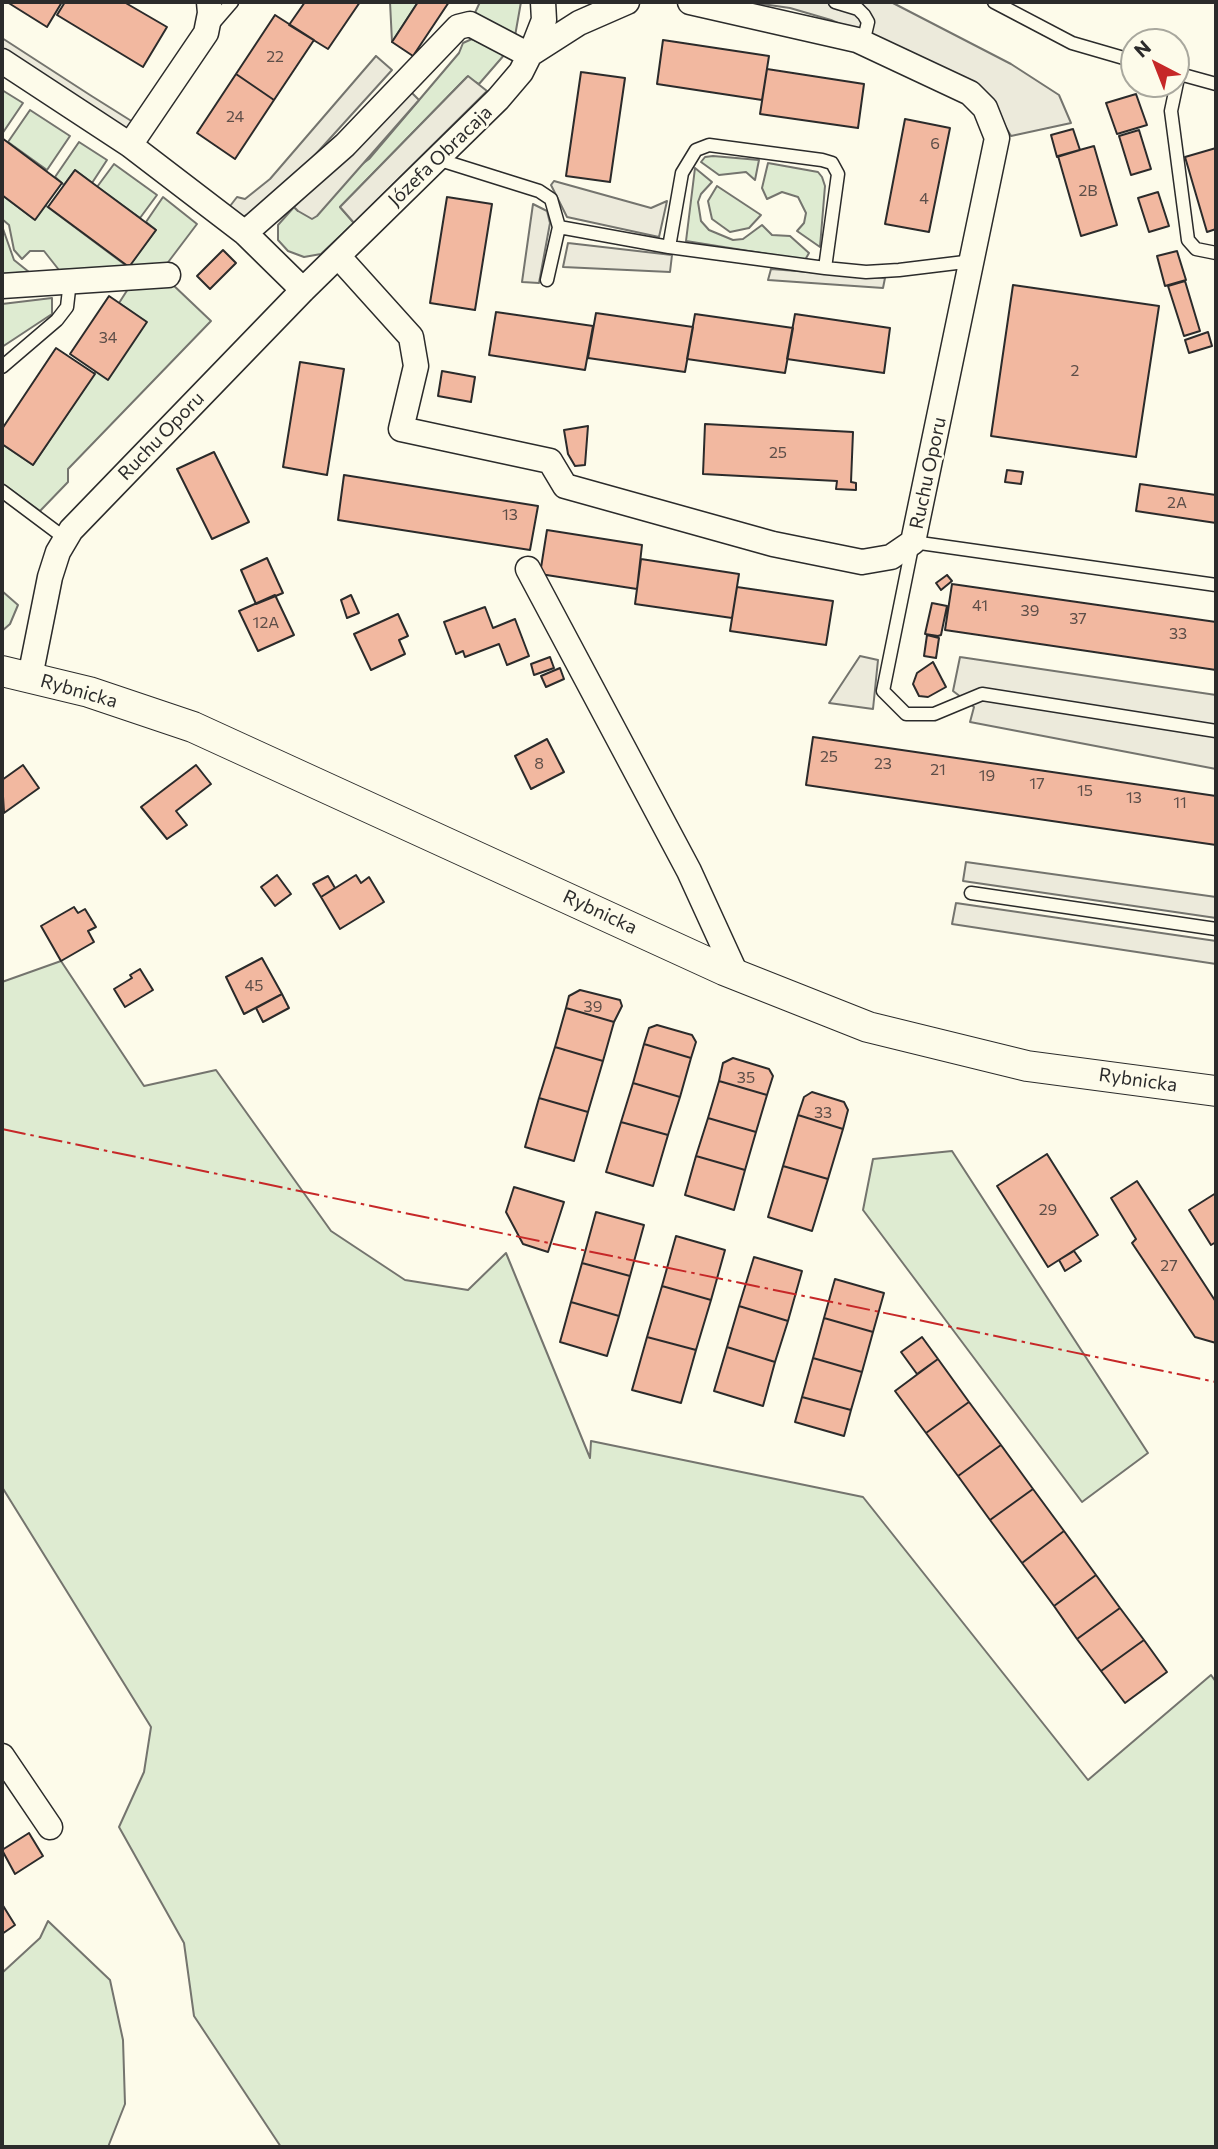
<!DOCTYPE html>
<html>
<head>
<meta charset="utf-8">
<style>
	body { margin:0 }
	#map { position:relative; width:1218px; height:2149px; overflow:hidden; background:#fdfbea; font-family:Commissioner,sans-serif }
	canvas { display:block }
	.frame { position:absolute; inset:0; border:4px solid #2b2b2b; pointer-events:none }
	.north { position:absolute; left:1120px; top:28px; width:70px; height:70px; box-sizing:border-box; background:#fdfbea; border:2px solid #a9a89e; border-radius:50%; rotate:318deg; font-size:19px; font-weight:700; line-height:28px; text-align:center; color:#2b2b2b }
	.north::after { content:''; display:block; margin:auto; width:24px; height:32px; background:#c62828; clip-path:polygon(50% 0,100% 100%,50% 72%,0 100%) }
</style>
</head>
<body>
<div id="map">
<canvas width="1218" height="2149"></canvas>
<div class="frame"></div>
<div class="north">N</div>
</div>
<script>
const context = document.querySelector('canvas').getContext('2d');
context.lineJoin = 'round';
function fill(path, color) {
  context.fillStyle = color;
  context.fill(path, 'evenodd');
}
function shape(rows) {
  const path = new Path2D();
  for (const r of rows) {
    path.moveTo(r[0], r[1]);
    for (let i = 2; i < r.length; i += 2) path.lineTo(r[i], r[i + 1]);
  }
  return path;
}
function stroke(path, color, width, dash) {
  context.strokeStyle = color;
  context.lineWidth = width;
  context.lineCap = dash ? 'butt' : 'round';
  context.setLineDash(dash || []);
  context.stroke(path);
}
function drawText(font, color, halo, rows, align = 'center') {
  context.font = font + ' Commissioner,sans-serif';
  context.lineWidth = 5;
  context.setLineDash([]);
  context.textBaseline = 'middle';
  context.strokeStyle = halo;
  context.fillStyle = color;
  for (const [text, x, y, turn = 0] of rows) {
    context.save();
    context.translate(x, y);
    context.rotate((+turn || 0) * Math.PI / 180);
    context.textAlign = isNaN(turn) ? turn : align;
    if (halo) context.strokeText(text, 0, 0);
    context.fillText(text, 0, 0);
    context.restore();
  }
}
const green = shape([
	[390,2,418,2,392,42,390,2],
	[480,2,521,2,515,36,473,17,480,2],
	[472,39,505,54,479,84,467,77,340,207,354,223,321,254,304,257,288,251,278,240,278,225,294,207,298,211,369,159,459,53,463,43,472,39],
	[2,90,23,103,2,134,2,90],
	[30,110,70,136,47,170,8,142,30,110],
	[79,142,107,160,92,183,75,170,64,185,55,177,79,142],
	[713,156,759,160,755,180,746,172,719,175,701,162,705,157,713,156],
	[768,163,818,172,822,177,825,186,820,247,797,231,804,223,806,213,798,197,782,192,767,199,762,188,768,163],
	[114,164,157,195,140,218,97,187,114,164],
	[695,168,712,182,701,194,698,202,701,221,709,230,733,240,743,239,762,225,772,235,790,236,809,253,805,260,686,241,695,168],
	[717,186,761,215,749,228,730,232,712,219,708,201,717,186],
	[2,195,34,219,45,205,128,267,156,230,146,222,163,197,197,224,166,265,59,270,44,251,30,251,22,259,14,250,9,225,2,219,2,195],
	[2,226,14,260,29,272,2,274,2,226],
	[171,283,211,321,68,469,68,482,40,511,2,483,2,444,33,465,96,371,146,322,119,303,128,289,171,283],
	[52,298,52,314,2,347,2,304,52,298],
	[2,591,18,605,10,624,2,631,2,591],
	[61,961,144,1086,216,1070,331,1231,405,1280,468,1290,506,1253,590,1458,591,1441,863,1497,1088,1780,1211,1675,1216,1682,1216,2147,281,2147,194,2016,184,1943,119,1827,144,1772,151,1727,2,1487,2,982,61,961],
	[952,1151,1148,1453,1082,1502,863,1210,873,1159,952,1151],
	[48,1921,110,1980,123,2040,125,2104,108,2147,2,2147,2,1973,40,1938,48,1921]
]);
fill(green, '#deebd1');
stroke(green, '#74746e', 2);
const parking = shape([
	[748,2,891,2,1011,64,1059,95,1071,123,1011,136,995,109,912,55,831,20,790,8,748,2],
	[2,38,90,95,133,122,127,128,119,128,2,55,2,38],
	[376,56,392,70,305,166,261,211,241,217,227,210,237,197,245,199,270,179,376,56],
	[468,76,487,91,354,223,340,207,468,76],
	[410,91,419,100,317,216,312,219,298,211,294,207,410,91],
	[554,181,651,208,667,201,659,237,567,217,551,185,554,181],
	[533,204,547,211,550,223,539,283,522,282,533,204],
	[568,243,672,255,670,272,563,267,568,243],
	[771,269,885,278,883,288,768,280,771,269],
	[860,656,878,660,873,709,829,703,860,656],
	[960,657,1216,695,1216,769,970,722,974,707,953,691,960,657],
	[966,862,1216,897,1216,918,963,881,966,862],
	[956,903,1216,941,1216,964,952,924,956,903]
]);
fill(parking, '#eceadb');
stroke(parking, '#74746e', 2);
const building = shape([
	[7,2,62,2,47,27,7,2],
	[65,2,124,2,167,27,143,67,57,15,65,2],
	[305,2,360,2,328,49,289,25,305,2],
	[418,2,449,2,413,56,392,42,418,2],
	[275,15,314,40,274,100,236,74,275,15],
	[663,40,769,56,762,100,657,84,663,40],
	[767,69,864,84,858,128,760,114,767,69],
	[581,72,625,78,610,182,566,176,581,72],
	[236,74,274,100,235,159,197,133,236,74],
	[1136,94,1147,125,1117,134,1106,103,1136,94],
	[905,119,950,128,929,232,885,224,905,119],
	[1073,129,1080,150,1057,157,1051,135,1073,129],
	[1139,130,1151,169,1131,175,1119,136,1139,130],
	[2,138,62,183,35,220,2,195,2,138],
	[1094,146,1117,225,1081,236,1058,156,1094,146],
	[1216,148,1216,229,1207,232,1185,157,1216,148],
	[75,170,156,230,129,267,48,207,75,170],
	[1158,192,1169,226,1149,232,1138,198,1158,192],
	[447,197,492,204,475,310,430,303,447,197],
	[223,250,236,263,210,289,197,276,223,250],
	[1177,251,1186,280,1165,286,1157,256,1177,251],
	[1185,281,1200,331,1184,336,1168,286,1185,281],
	[1013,285,1159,306,1136,457,991,436,1013,285],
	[109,296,147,322,108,380,70,354,109,296],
	[496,312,593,326,585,370,489,355,496,312],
	[596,313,693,327,685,372,588,358,596,313],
	[695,314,793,328,785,373,687,359,695,314],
	[795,314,890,328,884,373,787,359,795,314],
	[1208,332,1212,346,1189,353,1185,340,1208,332],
	[56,348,95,374,33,465,2,444,2,429,56,348],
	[300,362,344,369,327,475,283,467,300,362],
	[442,371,475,377,471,402,438,396,442,371],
	[705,424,853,432,851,482,856,483,856,490,836,489,837,481,703,474,705,424],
	[588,426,585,465,575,466,568,454,564,430,588,426],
	[214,452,249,522,212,539,177,469,214,452],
	[1007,470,1023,472,1021,484,1005,482,1007,470],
	[344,475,538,506,530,550,338,520,344,475],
	[1140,484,1216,495,1216,523,1136,511,1140,484],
	[547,530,642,545,637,589,540,574,547,530],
	[267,558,283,593,256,604,241,570,267,558],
	[641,559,739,574,732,618,635,604,641,559],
	[947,575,952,581,941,590,936,583,947,575],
	[952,584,1216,622,1216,670,945,630,952,584],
	[737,587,833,601,826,645,730,631,737,587],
	[275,595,294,635,258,651,239,611,275,595],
	[351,595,359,613,347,618,341,600,351,595],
	[932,603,947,606,941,635,938,636,925,634,932,603],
	[485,607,493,628,515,619,529,656,507,665,499,644,465,657,463,651,456,654,444,622,485,607],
	[398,614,408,636,399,640,405,654,371,670,354,634,398,614],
	[927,635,939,638,936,658,924,656,927,635],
	[550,657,554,668,534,675,531,664,550,657],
	[933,662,946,687,928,697,919,696,913,684,917,673,933,662],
	[560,668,564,679,546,687,541,676,560,668],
	[813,737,1216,796,1216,845,806,785,813,737],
	[547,739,564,772,531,789,515,756,547,739],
	[23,765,39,788,4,813,2,780,23,765],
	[196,765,211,784,176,811,187,825,167,839,141,807,196,765],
	[277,875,291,894,275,906,261,887,277,875],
	[356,875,361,883,369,877,384,902,340,929,321,897,356,875],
	[328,876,335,888,321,897,313,884,328,876],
	[74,907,78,913,85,909,96,927,88,931,94,942,61,961,41,926,74,907],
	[262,958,282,994,244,1014,226,977,262,958],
	[140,969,153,990,125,1007,114,989,132,978,130,975,140,969],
	[580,990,620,1000,622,1006,614,1022,566,1008,569,996,580,990],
	[282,994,289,1008,263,1022,256,1008,282,994],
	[566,1008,614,1022,603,1061,555,1047,566,1008],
	[657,1025,692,1035,696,1042,691,1058,644,1044,649,1028,657,1025],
	[644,1044,691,1058,680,1097,633,1083,644,1044],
	[555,1047,603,1061,588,1112,539,1098,555,1047],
	[733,1058,769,1069,773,1076,767,1095,719,1081,723,1063,733,1058],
	[719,1081,767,1095,756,1132,708,1118,719,1081],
	[633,1083,680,1097,668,1135,621,1122,633,1083],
	[812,1092,844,1102,848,1110,843,1129,798,1115,804,1097,812,1092],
	[539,1098,588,1112,574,1161,525,1147,539,1098],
	[798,1115,843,1129,828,1179,783,1166,798,1115],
	[708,1118,756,1132,745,1170,696,1156,708,1118],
	[621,1122,668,1135,653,1186,606,1172,621,1122],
	[1047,1154,1098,1235,1048,1267,997,1186,1047,1154],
	[696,1156,745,1170,734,1210,685,1195,696,1156],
	[783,1166,828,1179,812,1231,768,1217,783,1166],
	[1137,1181,1216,1302,1216,1343,1195,1337,1132,1243,1136,1239,1111,1198,1137,1181],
	[514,1187,564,1202,548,1252,523,1244,506,1212,514,1187],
	[1216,1193,1216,1242,1211,1245,1189,1210,1216,1193],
	[596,1212,644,1225,630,1276,582,1263,596,1212],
	[676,1236,725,1250,711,1300,662,1286,676,1236],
	[1074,1251,1081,1261,1065,1271,1059,1260,1074,1251],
	[754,1257,802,1271,788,1321,739,1306,754,1257],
	[582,1263,630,1276,619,1316,571,1302,582,1263],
	[835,1279,884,1293,873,1332,824,1318,835,1279],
	[662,1286,711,1300,696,1350,647,1337,662,1286],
	[571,1302,619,1316,607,1356,560,1342,571,1302],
	[739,1306,788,1321,775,1362,727,1347,739,1306],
	[824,1318,873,1332,862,1372,813,1358,824,1318],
	[647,1337,696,1350,681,1403,632,1390,647,1337],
	[922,1337,938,1359,917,1374,901,1352,922,1337],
	[727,1347,775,1362,763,1406,714,1391,727,1347],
	[813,1358,862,1372,851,1410,802,1397,813,1358],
	[938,1359,969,1402,926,1433,895,1391,938,1359],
	[802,1397,851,1410,844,1436,795,1422,802,1397],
	[969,1402,1001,1445,958,1476,926,1433,969,1402],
	[1001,1445,1033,1489,990,1520,958,1476,1001,1445],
	[1033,1489,1064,1531,1022,1563,990,1520,1033,1489],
	[1064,1531,1096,1575,1054,1606,1022,1563,1064,1531],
	[1096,1575,1120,1608,1077,1639,1054,1606,1096,1575],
	[1120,1608,1144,1640,1101,1671,1077,1639,1120,1608],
	[1144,1640,1167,1672,1125,1703,1101,1671,1144,1640],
	[29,1833,43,1856,15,1874,2,1850,29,1833],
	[2,1904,15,1925,2,1934,2,1904]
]);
fill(building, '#f2b8a0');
stroke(building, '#2b2b2b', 2);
const service = shape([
	[835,2,858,9,864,15,868,22,863,43],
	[994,2,1072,43,1134,61],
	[213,24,232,2],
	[1176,73,1216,84],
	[1179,73,1171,111,1188,240,1196,249,1216,253],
	[437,159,539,191,551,199,559,227,547,280],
	[559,227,669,247,682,173,696,150,709,145,822,160,832,163,838,174,825,268,669,247],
	[825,268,866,272,899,270,973,261],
	[2,367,57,320,67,307,70,281],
	[2,491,66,539],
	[1216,585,913,542,883,691,906,714,934,714,982,694,1216,731],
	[971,893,1216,929]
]);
const minor = shape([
	[2,61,130,145,245,233,303,290],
	[130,145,206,33,210,13,209,2],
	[245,233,345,145,458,27,470,24,529,55,579,23,627,2],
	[338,256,411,337,416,366,401,429,550,461,565,486,773,544,862,562,891,557,913,542,997,138,985,108,970,93,857,40,690,2],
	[2,286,168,275],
	[528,569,689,871,737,976],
	[30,677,50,577,58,552,71,530,303,290,498,99,521,72,533,48,544,20,543,2],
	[2,1756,50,1827]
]);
const tertiary = shape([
	[2,671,89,692,193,727,724,970,868,1027,1027,1066,1216,1091]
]);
stroke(service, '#2b2b2b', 15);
stroke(minor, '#2b2b2b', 27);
stroke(tertiary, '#2b2b2b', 32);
stroke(service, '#fdfbea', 12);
stroke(minor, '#fdfbea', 24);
stroke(tertiary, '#fdfbea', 30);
stroke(shape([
	[2,1129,1216,1382]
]), '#c62828', 2, [24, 5, 3.5, 5]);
drawText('16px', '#5d4e48', null, [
	["22",275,57],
	["24",235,117],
	["6",935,144],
	["2B",1088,191],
	["4",924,199],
	["34",108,338],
	["2",1075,371],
	["25",778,453],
	["2A",1177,503],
	["13",510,515],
	["41",980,606],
	["39",1030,611],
	["37",1078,619],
	["12A",266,623],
	["33",1178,634],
	["25",829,757],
	["8",539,764],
	["23",883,764],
	["21",938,770],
	["19",987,776],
	["17",1037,784],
	["15",1085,791],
	["13",1134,798],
	["11",1180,803],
	["45",254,986],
	["39",593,1007],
	["35",746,1078],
	["33",823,1113],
	["29",1048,1210],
	["27",1169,1266]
]);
drawText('19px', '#2b2b2b', '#fdfbea', [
	["Józefa Obracaja",440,156,-44],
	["Ruchu Oporu",161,436,-46],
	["Ruchu Oporu",928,473,-78],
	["Rybnicka",79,691,16],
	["Rybnicka",600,912,25],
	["Rybnicka",1138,1080,8]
]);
</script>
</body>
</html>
